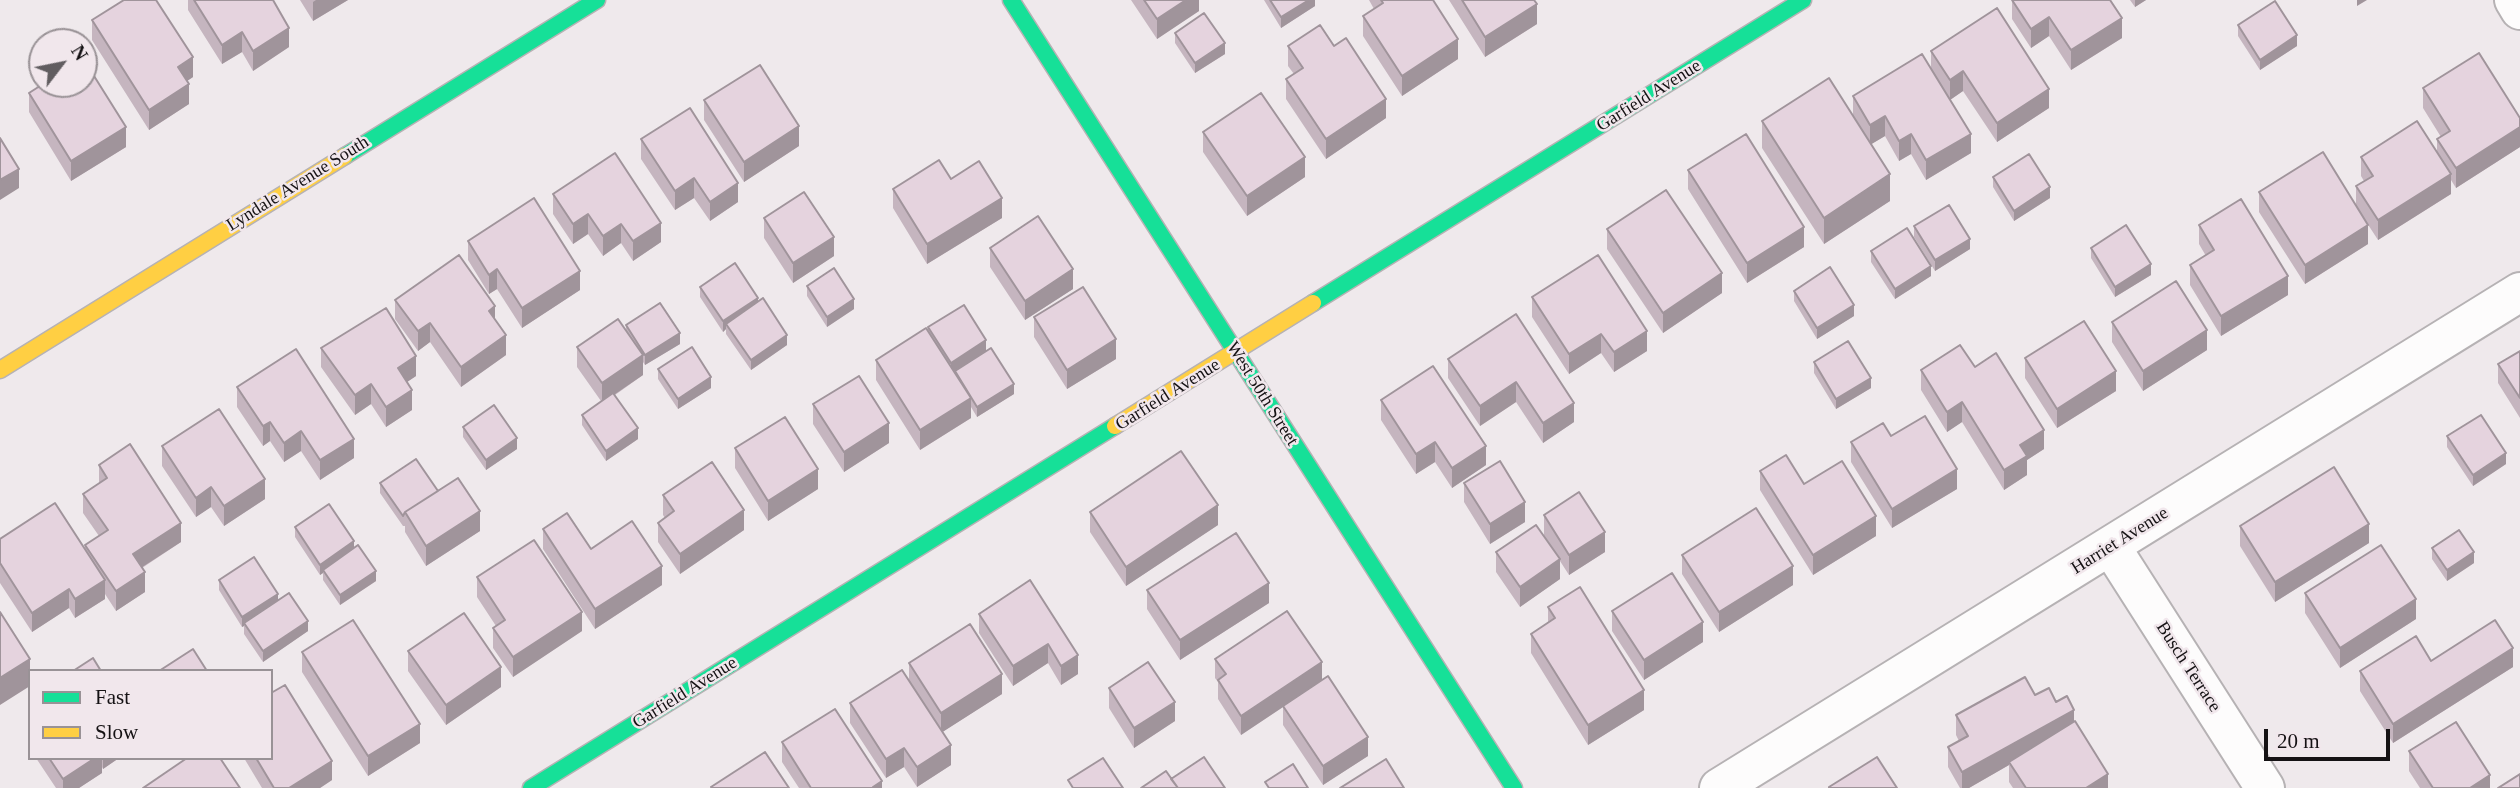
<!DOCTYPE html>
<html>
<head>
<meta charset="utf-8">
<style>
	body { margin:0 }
	#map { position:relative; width:2520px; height:788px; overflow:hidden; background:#efe9ec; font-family:"Times New Roman",serif }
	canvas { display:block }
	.legend { position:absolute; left:28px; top:669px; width:245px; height:91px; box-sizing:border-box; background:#f1e7ec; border:2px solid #999296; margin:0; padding:9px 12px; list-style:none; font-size:21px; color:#151214 }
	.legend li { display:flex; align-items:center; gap:14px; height:35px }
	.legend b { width:35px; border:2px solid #999296 }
	.north { position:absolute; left:28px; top:28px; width:70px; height:70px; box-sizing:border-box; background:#f1e7ec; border:2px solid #999296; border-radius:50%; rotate:58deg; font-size:19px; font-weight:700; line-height:28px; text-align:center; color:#151214 }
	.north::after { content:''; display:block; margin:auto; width:24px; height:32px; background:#615d60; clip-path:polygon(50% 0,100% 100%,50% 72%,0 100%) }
	.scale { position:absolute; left:2264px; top:729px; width:126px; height:32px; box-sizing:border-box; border:4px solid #151214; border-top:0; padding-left:9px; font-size:21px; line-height:24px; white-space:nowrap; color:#151214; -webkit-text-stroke:5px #f1e7ec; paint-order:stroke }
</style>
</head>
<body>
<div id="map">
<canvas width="2520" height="788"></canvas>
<ul class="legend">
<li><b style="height:9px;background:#16e098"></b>Fast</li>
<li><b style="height:9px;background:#ffcf43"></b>Slow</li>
</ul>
<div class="north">N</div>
<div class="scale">20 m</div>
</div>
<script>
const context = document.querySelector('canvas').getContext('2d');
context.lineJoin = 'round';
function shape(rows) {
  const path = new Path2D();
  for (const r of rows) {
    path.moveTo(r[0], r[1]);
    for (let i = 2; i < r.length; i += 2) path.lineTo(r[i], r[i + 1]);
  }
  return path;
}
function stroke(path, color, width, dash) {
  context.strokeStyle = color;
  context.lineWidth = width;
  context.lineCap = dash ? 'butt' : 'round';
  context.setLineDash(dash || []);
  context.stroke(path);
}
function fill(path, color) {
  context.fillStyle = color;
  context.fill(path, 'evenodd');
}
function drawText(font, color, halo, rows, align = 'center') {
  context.font = font + ' "Times New Roman",serif';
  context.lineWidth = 5;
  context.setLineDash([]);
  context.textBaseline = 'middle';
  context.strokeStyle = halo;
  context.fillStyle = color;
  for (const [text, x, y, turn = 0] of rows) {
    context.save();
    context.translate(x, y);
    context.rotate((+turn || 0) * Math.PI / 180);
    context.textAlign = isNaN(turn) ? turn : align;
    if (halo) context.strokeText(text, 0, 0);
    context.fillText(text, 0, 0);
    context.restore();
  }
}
const street = shape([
	[2514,0,2520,10],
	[2111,547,2265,788],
	[1719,788,2520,292]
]);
const fast = shape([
	[1011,0,1514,788],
	[345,156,597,0],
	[1313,303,1803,0],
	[531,788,1115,426]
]);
const slow = shape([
	[0,370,345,156],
	[1115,426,1313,303]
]);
stroke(street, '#b6b2b4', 42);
stroke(fast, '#b6b2b4', 19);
stroke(slow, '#b6b2b4', 19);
stroke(street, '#fdfcfc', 38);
stroke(fast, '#16e098', 16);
stroke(slow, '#ffcf43', 16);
fill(shape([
	[188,0,273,0,289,47,253,71,242,52,222,64,188,10],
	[300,0,348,0,313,21],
	[1131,0,1199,0,1199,11,1157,39],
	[1264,0,1315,0,1315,6,1281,28],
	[1369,0,1433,0,1458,59,1402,96,1363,36,1363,16,1374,9],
	[1449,0,1534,0,1537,24,1485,57],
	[2012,0,2122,38,2071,70,2049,36,2031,48,2012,19],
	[2130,0,2146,0,2135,7],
	[92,20,193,77,187,81,189,104,149,130,92,40],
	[2238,25,2297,46,2260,70,2238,36],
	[1175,33,1225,54,1195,73,1175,43],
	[1288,46,1386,118,1326,159,1286,99,1286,79,1294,74,1288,66],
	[1931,51,2049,108,1997,142,1963,91,1950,100,1971,153,1926,180,1911,154,1899,161,1885,136,1871,144,1890,201,1824,244,1762,148,1762,121,1853,116,1853,96,1931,69],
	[2423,88,2520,118,2520,147,2456,188,2451,180,2451,194,2378,240,2356,206,2356,186,2364,181,2361,176,2361,157,2437,152,2437,139,2441,137,2423,108],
	[29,93,126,147,71,181,29,112],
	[704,100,799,146,744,182,704,120],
	[1203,132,1305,177,1247,216,1203,152],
	[641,139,738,202,710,221,694,198,675,210,641,159],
	[1688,170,1804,247,1747,283,1688,189],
	[1993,177,2050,198,2014,221,1993,187],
	[951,179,1002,218,927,264,893,208,893,189],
	[2259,192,2368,244,2305,284,2259,212],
	[553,194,661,223,661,242,633,261,621,243,603,256,588,234,573,244,553,214],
	[764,218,834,256,793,283,764,238],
	[2199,225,2288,295,2221,336,2190,285,2190,265,2206,256,2199,244],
	[1914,226,1970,249,1935,271,1914,237],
	[1607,229,1722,293,1663,333,1607,249],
	[468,241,580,290,522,328,497,289,489,294,468,260],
	[990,248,1073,289,1025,320,990,267],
	[2091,248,2151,275,2115,297,2091,258],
	[1871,251,1931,276,1895,299,1871,262],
	[807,286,854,309,827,327,807,296],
	[700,287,758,301,787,345,751,370,726,334,726,329,723,332,700,297],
	[1794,291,1854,316,1817,339,1794,301],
	[1532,297,1647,351,1614,372,1601,353,1569,374,1532,317],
	[395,300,495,319,506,355,461,387,430,342,418,351,395,319],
	[1034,317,1116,359,1067,389,1034,337],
	[2112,322,2207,350,2143,391,2112,342],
	[626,325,680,344,645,365,643,362,643,375,615,395,638,439,606,461,582,425,582,415,601,401,577,367,577,347,626,331],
	[928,327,986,351,1014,394,977,417,971,407,971,418,920,450,876,380,876,360,928,331],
	[321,348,416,376,407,382,412,410,386,427,371,404,355,415,321,367],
	[2520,351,2520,418,2498,383,2498,364],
	[2025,358,2116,391,2057,428,2025,378],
	[1448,359,1574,403,1574,422,1543,443,1516,402,1480,426,1448,378],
	[1814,362,1871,388,1836,409,1814,373],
	[1975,367,2044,449,2027,460,2027,475,2004,490,1962,422,1947,432,1921,390,1921,370],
	[658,369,711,388,678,409,658,379],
	[237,387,354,458,320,480,301,451,284,462,270,441,263,446,237,407],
	[1381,400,1486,465,1452,488,1435,462,1416,474,1381,420],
	[813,404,889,443,844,472,813,424],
	[463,427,517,449,486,470,463,437],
	[1891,436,1957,489,1892,528,1851,462,1851,442],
	[2447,436,2506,464,2473,486,2447,447],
	[162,446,265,499,224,526,211,507,196,517,162,466],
	[735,448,818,489,768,521,735,468],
	[99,465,181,542,142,568,145,592,116,611,105,594,105,599,75,618,69,608,32,632,0,583,0,539,85,550,85,545,99,536,83,513,83,494,99,483],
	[1760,471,1876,536,1813,575,1760,490],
	[380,483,438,491,480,531,426,566,405,532,405,526,403,526,380,493],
	[1464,483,1525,522,1490,544,1464,502],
	[663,495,744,530,680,574,658,542,658,523,665,518,663,515],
	[1090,512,1218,525,1126,586,1090,532],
	[1544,515,1605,552,1569,575,1560,561,1560,579,1520,607,1496,572,1496,552,1544,535],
	[2240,526,2369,543,2275,602,2240,546],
	[295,527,354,548,376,581,340,605,323,580,323,573,320,575,295,537],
	[543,529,662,585,595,629,543,549],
	[2432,548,2474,563,2447,581,2432,559],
	[1682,555,1793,585,1719,632,1682,574],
	[477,577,582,631,513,677,493,648,493,628,496,626,477,597],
	[219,580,278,600,308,631,263,662,244,634,244,626,242,627,219,590],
	[1030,580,1078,674,1061,685,1048,663,1013,686,979,633,979,614],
	[1147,590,1269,603,1180,660,1147,609],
	[2305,593,2416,619,2340,668,2305,613],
	[1548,607,1644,710,1588,745,1531,653,1531,634,1548,623],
	[1612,611,1703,642,1644,680,1612,631],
	[408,651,501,687,446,725,408,671],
	[302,652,420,743,368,776,302,672],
	[1215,659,1322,680,1368,756,1323,785,1283,725,1283,707,1241,735,1218,699,1218,682,1215,678],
	[2431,661,2513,667,2393,743,2360,691,2360,671],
	[909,663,1002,694,942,732,951,765,917,787,904,767,886,778,850,723,850,703,909,681],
	[1109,688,1175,721,1134,748,1109,708],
	[2035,695,2056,702,2074,722,2108,788,2013,788,2009,782,2009,765,1969,788,1960,788,1948,767,1948,747,1959,741,1956,735,1956,715],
	[782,742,882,788,799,788,782,762],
	[2409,751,2490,788,2420,788,2409,771],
	[36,758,119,758,103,769,102,767,102,773,79,788,56,788],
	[244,758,271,758,332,780,320,788,262,788]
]), '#c5b5bf');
fill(shape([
	[316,0,348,0,313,21,313,2],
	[1186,0,1199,0,1199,11,1157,39,1157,19],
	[1309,0,1315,0,1315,6,1281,28,1281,17],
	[2135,0,2146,0,2135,7],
	[2357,0,2367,0,2357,6],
	[1537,4,1537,24,1485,57,1485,37],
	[2049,17,2049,36,2031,48,2031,29],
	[2122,18,2122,38,2071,70,2071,50],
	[289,28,289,47,253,71,253,51],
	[242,32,242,52,222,64,222,45],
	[2297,35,2297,46,2260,70,2260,60],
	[1458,39,1458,59,1402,96,1402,76],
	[1225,43,1225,54,1195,73,1195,63],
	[193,57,193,77,178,87,178,67],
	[1963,71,1963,91,1950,100,1950,80],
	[189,84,189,104,149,130,149,110],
	[2049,89,2049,108,1997,142,1997,123],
	[1386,99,1386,118,1326,159,1326,139],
	[1885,116,1885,136,1870,145,1870,125],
	[799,126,799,146,744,182,744,162],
	[126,127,126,147,71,181,71,161],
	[2520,127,2520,147,2456,188,2456,168],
	[1911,134,1911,154,1899,161,1899,141],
	[1971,134,1971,153,1926,180,1926,160],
	[1305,157,1305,177,1247,216,1247,196],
	[19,169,19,188,0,200,0,180],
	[1890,174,1890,201,1824,244,1824,218],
	[2451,174,2451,194,2378,240,2378,220],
	[694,178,694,198,675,210,675,191],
	[738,183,738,202,710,221,710,202],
	[2050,187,2050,198,2014,221,2014,211],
	[1002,198,1002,218,927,264,927,244],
	[588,214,588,234,573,244,573,224],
	[661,223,661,242,633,261,633,241],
	[621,224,621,243,603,256,603,236],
	[2368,225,2368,244,2305,284,2305,265],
	[1804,227,1804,247,1747,283,1747,263],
	[834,237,834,256,793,283,793,263],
	[1970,239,1970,249,1935,271,1935,260],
	[2151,264,2151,275,2115,297,2115,287],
	[1931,266,1931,276,1895,299,1895,289],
	[497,269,497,289,489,294,489,275],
	[1073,269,1073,289,1025,320,1025,301],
	[580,271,580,290,522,328,522,308],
	[1722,273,1722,293,1663,333,1663,313],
	[2288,276,2288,295,2221,336,2221,316],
	[758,298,758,308,726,324,726,329,723,332,723,321],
	[854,299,854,309,827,327,827,317],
	[1854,305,1854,316,1817,339,1817,328],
	[495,306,495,326,489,311],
	[430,323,430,342,418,351,418,331],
	[2207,330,2207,350,2143,391,2143,371],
	[1647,331,1647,351,1614,372,1614,352],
	[680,333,680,344,645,365,645,355],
	[1601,334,1601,353,1569,374,1569,354],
	[506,335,506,355,461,387,461,367],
	[787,335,787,345,751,370,751,360],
	[1116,339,1116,359,1067,389,1067,370],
	[986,340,986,351,951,373,951,363],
	[643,355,643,375,602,403,602,383],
	[416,356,416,376,398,388,398,368],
	[2116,371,2116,391,2057,428,2057,409],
	[711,377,711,388,678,409,678,399],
	[1871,378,1871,388,1836,409,1836,399],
	[1516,382,1516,402,1480,426,1480,406],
	[371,384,371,404,355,415,355,395],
	[1014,384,1014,394,977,417,977,407],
	[412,390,412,410,386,427,386,407],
	[971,398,971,418,920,450,920,430],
	[1962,402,1962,422,1947,432,1947,412],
	[1574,403,1574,422,1543,443,1543,423],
	[270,422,270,441,263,446,263,426],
	[889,423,889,443,844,472,844,452],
	[638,428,638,439,606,461,606,451],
	[2044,430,2044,449,2027,460,2027,475,2004,490,2004,470,2020,445],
	[301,431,301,451,284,462,284,443],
	[517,438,517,449,486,470,486,460],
	[354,439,354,458,320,480,320,460],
	[1435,442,1435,462,1416,474,1416,454],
	[1486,446,1486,465,1452,488,1452,468],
	[2506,453,2506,464,2473,486,2473,475],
	[818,469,818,489,768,521,768,501],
	[1957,469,1957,489,1892,528,1892,509],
	[265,479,265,499,224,526,224,506],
	[211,487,211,507,196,517,196,498],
	[1525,502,1525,522,1490,544,1490,524],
	[1218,505,1218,525,1126,586,1126,567],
	[744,510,744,530,680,574,680,554],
	[480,511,480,531,426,566,426,546],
	[1876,516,1876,536,1813,575,1813,555],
	[181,523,181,542,133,573,133,554],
	[2369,524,2369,543,2275,602,2275,582],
	[1605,532,1605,552,1569,575,1569,555],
	[354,541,354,552,323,570,323,573,320,575,320,565],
	[2474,552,2474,563,2447,581,2447,570],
	[1560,559,1560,579,1520,607,1520,587],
	[662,566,662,585,595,629,595,609],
	[1793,566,1793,585,1719,632,1719,612],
	[376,571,376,581,340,605,340,595],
	[145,572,145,592,116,611,116,591],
	[105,580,105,599,75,618,75,599],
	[1269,583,1269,603,1180,660,1180,640],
	[69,589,69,608,32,632,32,613],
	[278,594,278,604,244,623,244,626,242,627,242,617],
	[2416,599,2416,619,2340,668,2340,648],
	[582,612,582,631,513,677,513,657],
	[308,621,308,631,263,662,263,651],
	[1703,622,1703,642,1644,680,1644,660],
	[1048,644,1048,663,1013,686,1013,666],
	[2513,648,2513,667,2393,743,2393,724],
	[1078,655,1078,674,1061,685,1061,666],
	[30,659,30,686,0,705,0,678],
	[1322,662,1322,681,1241,735,1241,716],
	[501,667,501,687,446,725,446,705],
	[1002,674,1002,694,941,733,941,713],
	[1644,690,1644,710,1588,745,1588,725],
	[1175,702,1175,721,1134,748,1134,728],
	[2074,710,2074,730,2009,762,2009,765,1969,788,1962,788,1962,772],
	[420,724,420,743,368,776,368,756],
	[1368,737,1368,756,1323,785,1323,766],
	[951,745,951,765,917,787,917,767],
	[904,748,904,767,886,778,886,759],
	[95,758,102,758,102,773,79,788,63,788,63,779],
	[103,758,119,758,103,769],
	[332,761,332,780,320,788,289,788],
	[2108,774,2108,788,2086,788],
	[2490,775,2490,788,2470,788],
	[882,781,882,788,873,788,873,787]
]), '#a0949b');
const building = shape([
	[124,0,156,0,193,57,178,67,189,84,149,110,92,20,124,0],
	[194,0,273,0,289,28,253,51,242,32,222,45,194,0],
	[1144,0,1186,0,1157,19,1144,0],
	[1270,0,1309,0,1281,17,1270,0],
	[1381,0,1433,0,1458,39,1402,76,1363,16,1383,3,1381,0],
	[1462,0,1534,0,1537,4,1485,37,1462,0],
	[2012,0,2110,0,2122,18,2071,50,2049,17,2031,29,2012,0],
	[2275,1,2297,35,2260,60,2238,25,2275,1],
	[1997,8,2049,89,1997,123,1963,71,1950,80,1931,51,1997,8],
	[1204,13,1225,43,1195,63,1175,33,1204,13],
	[1320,25,1334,46,1346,38,1386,99,1326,139,1286,79,1303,68,1288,46,1320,25],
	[2479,53,2520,118,2520,127,2456,168,2437,139,2450,131,2423,88,2479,53],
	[1922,54,1971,134,1926,160,1911,134,1899,141,1885,116,1870,125,1853,96,1922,54],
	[84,60,126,127,71,161,29,93,43,84,84,84,84,60],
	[760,65,799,126,744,162,704,100,760,65],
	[1829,78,1890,174,1824,218,1762,121,1829,78],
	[1261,93,1305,157,1247,196,1203,132,1261,93],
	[690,108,738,183,710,202,694,178,675,191,641,139,690,108],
	[2417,121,2451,174,2378,220,2356,186,2373,176,2361,157,2417,121],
	[1746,134,1804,227,1747,263,1688,170,1746,134],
	[0,138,19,169,0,180,0,138],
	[2323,152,2368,225,2305,265,2259,192,2323,152],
	[615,153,661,223,633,241,621,224,603,236,588,214,573,224,553,194,615,153],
	[2029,154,2050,187,2014,211,1993,177,2029,154],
	[939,160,951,179,979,161,1002,198,927,244,893,189,939,160],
	[1666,190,1722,273,1663,313,1607,229,1666,190],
	[804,192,834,237,793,263,764,218,804,192],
	[534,198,580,271,522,308,497,269,489,275,468,241,534,198],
	[2241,199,2288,276,2221,316,2190,265,2214,250,2199,225,2241,199],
	[1949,205,1970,239,1935,260,1914,226,1949,205],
	[1038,216,1073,269,1025,301,990,248,1038,216],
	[2126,225,2151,264,2115,287,2091,248,2126,225],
	[1907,228,1931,266,1895,289,1871,251,1907,228],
	[459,255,495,306,489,311,506,335,461,367,430,323,418,331,395,300,459,255],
	[1598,255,1647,331,1614,352,1601,334,1569,354,1532,297,1598,255],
	[735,263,758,298,723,321,700,287,735,263],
	[1830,267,1854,305,1817,328,1794,291,1830,267],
	[834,268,854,299,827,317,807,286,834,268],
	[2176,281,2207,330,2143,371,2112,322,2176,281],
	[1083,287,1116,339,1067,370,1034,317,1083,287],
	[763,298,787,335,751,360,726,324,763,298],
	[660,303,680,333,645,355,626,325,660,303],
	[964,305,986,340,951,363,928,327,964,305],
	[386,308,416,356,398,368,412,390,386,407,371,384,355,395,321,348,386,308],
	[1516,314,1574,403,1543,423,1516,382,1480,406,1448,359,1516,314],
	[618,319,643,355,602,383,577,347,618,319],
	[2084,321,2116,371,2057,409,2025,358,2084,321],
	[926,328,971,398,920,430,876,360,926,328],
	[1848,341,1871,378,1836,399,1814,362,1848,341],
	[1960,345,1975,367,1996,353,2044,430,2020,445,2027,456,2004,470,1962,402,1947,412,1921,370,1960,345],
	[692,347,711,377,678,399,658,369,692,347],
	[991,348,1014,384,977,407,955,371,991,348],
	[296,349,354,439,320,460,301,431,284,443,270,422,263,426,237,387,296,349],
	[2520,351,2520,398,2498,364,2520,351],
	[1433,366,1486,446,1452,468,1435,442,1416,454,1381,400,1433,366],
	[859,376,889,423,844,452,813,404,859,376],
	[613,393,638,428,606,451,582,415,613,393],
	[494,405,517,438,486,460,463,427,494,405],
	[219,409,265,479,224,506,211,487,196,498,162,446,219,409],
	[2481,415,2506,453,2473,475,2447,436,2481,415],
	[1925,416,1957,469,1892,509,1851,442,1883,423,1891,436,1925,416],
	[785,417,818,469,768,501,735,448,785,417],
	[130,444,181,523,133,554,145,572,116,591,85,545,108,530,83,494,107,478,99,465,130,444],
	[1181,451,1218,505,1126,567,1090,512,1181,451],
	[1786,455,1804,484,1842,461,1876,516,1813,555,1760,471,1786,455],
	[416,459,438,491,405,512,403,516,380,483,416,459],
	[1500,461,1525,502,1490,524,1464,483,1500,461],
	[712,462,744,510,680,554,658,523,674,511,663,495,712,462],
	[2334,467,2369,524,2275,582,2240,526,2334,467],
	[458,478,480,511,426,546,405,512,458,478],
	[1579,492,1605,532,1569,555,1544,515,1579,492],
	[55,503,105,580,75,599,69,589,32,613,0,563,0,539,55,503],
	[329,504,354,541,320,565,295,527,329,504],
	[1756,508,1793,566,1719,612,1682,555,1756,508],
	[567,513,591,549,632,521,662,566,595,609,543,529,567,513],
	[1536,525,1560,559,1520,587,1496,552,1536,525],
	[2459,530,2474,552,2447,570,2432,548,2459,530],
	[1236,533,1269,583,1180,640,1147,590,1236,533],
	[534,540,582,612,513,657,493,628,505,620,477,577,534,540],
	[358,545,376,571,340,595,323,570,358,545],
	[2381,545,2416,599,2340,648,2305,593,2381,545],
	[254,557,278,594,242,617,219,580,254,557],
	[1672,573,1703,622,1644,660,1612,611,1672,573],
	[1030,580,1078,655,1061,666,1048,644,1013,666,979,614,1030,580],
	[1580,587,1644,690,1588,725,1531,634,1555,618,1548,607,1580,587],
	[289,593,308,621,263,651,244,623,289,593],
	[1287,611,1322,662,1241,716,1218,680,1226,674,1215,659,1287,611],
	[0,612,30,659,0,678,0,612],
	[464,613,501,667,446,705,408,651,464,613],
	[353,620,420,724,368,756,302,652,353,620],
	[2495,620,2513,648,2393,724,2360,671,2416,636,2431,661,2495,620],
	[970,624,1002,674,941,713,909,663,970,624],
	[193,649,207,671,159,671,193,649],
	[93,658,101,671,73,671,93,658],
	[1148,662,1175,702,1134,728,1109,688,1148,662],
	[902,670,951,745,917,767,904,748,886,759,850,703,902,670],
	[1328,676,1368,737,1323,766,1283,706,1328,676],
	[2025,677,2035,695,2049,688,2056,702,2067,696,2074,710,1962,772,1948,747,1968,736,1956,715,2025,677],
	[285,685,332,761,289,788,274,788,256,758,271,758,271,693,285,685],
	[835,709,882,781,873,787,873,788,811,788,782,742,835,709],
	[2075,721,2108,774,2086,788,2026,788,2009,762,2075,721],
	[2456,722,2490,775,2470,788,2433,788,2409,751,2456,722],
	[765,752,789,788,712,788,711,787,765,752],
	[1204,757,1225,788,1178,788,1171,779,1204,757],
	[1877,757,1897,788,1829,788,1829,787,1877,757],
	[49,758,95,758,63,779,49,758],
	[187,758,220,758,240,788,143,788,187,758],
	[1103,758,1123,788,1073,788,1068,780,1103,758],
	[1386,759,1404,788,1340,788,1386,759],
	[1293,764,1308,788,1269,788,1265,782,1293,764],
	[1166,771,1178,788,1141,788,1166,771],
	[2520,774,2520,788,2498,788,2520,774]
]);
fill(building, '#e5d3de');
stroke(building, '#a0949b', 2);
drawText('18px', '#151214', '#f1e7ec', [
	["Garfield Avenue",1649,96,-32],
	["Lyndale Avenue South",298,184,-32],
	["West 50th Street",1262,394,58],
	["Garfield Avenue",1168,395,-32],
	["Harriet Avenue",2120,541,-32],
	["Busch Terrace",2188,667,57],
	["Garfield Avenue",685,693,-32]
]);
</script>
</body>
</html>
